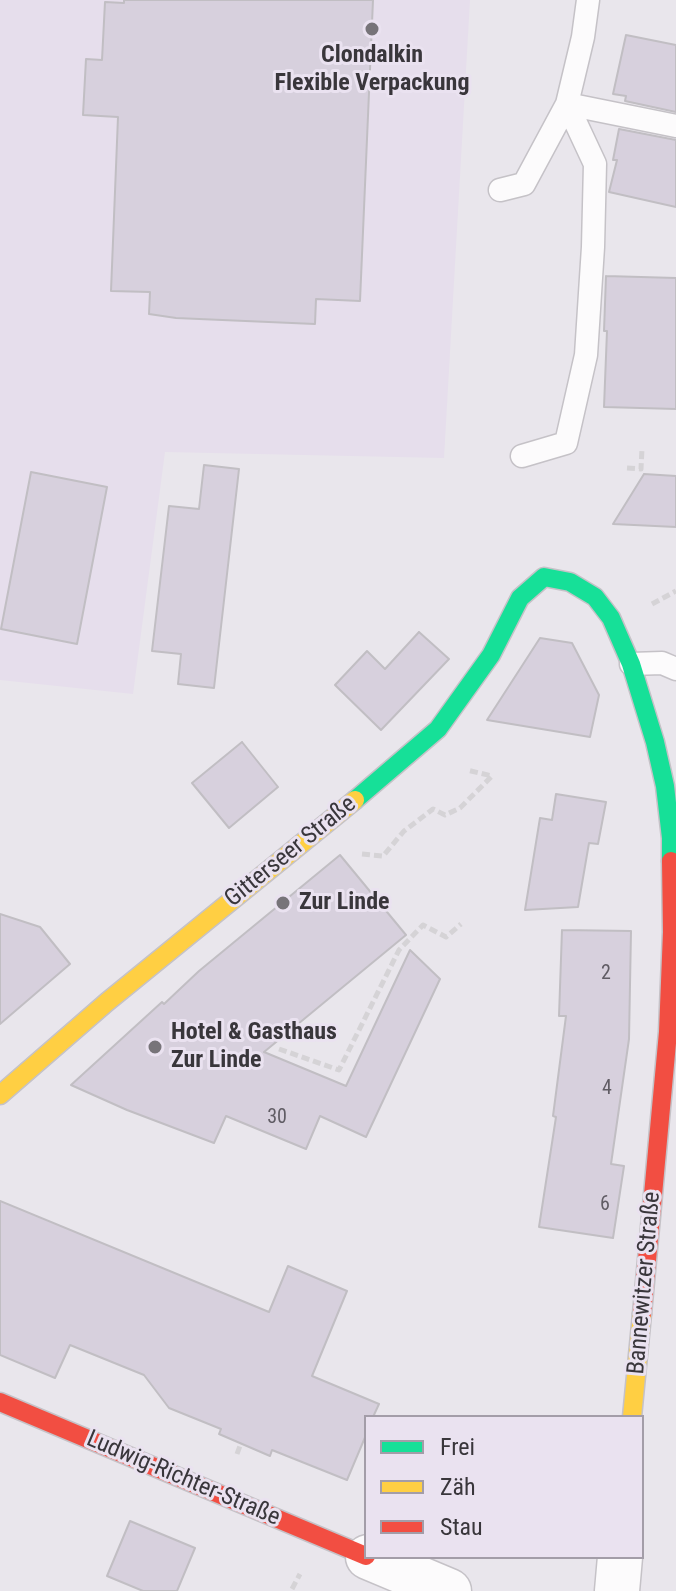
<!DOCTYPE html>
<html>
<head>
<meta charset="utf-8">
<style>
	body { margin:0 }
	#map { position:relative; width:676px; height:1591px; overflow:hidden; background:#e9e6ec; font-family:"Roboto Condensed",sans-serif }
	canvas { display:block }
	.legend { position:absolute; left:364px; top:1415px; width:280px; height:144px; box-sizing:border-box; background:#eae2f0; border:2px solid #a39da8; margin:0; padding:10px 14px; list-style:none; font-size:24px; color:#39363b }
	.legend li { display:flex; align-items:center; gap:16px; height:40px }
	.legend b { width:40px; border:2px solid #a39da8 }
</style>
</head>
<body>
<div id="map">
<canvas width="676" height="1591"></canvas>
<ul class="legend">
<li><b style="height:10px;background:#16e098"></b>Frei</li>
<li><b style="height:10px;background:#ffcf43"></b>Zäh</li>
<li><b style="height:10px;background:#f24e42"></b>Stau</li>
</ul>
</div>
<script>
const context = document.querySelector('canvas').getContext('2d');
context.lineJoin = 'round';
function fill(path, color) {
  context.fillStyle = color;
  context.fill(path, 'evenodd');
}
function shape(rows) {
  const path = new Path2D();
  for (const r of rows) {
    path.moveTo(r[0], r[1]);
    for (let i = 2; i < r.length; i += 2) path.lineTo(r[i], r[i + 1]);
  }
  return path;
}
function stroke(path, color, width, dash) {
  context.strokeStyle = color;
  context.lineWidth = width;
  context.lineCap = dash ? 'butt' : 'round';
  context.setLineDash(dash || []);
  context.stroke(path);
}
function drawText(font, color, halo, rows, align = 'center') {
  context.font = font + ' "Roboto Condensed",sans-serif';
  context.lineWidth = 6;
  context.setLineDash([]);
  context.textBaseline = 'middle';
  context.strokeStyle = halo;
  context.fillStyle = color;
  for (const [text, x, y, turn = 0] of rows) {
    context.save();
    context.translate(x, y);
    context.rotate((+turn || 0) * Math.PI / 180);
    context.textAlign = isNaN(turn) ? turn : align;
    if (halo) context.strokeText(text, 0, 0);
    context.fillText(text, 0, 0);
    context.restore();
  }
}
fill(shape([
	[0,0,470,0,444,458,165,452,133,694,0,680]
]), '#e6deec');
const building = shape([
	[124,0,373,0,360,301,316,299,315,324,176,318,149,314,150,292,111,291,118,117,83,115,86,59,102,60,105,2,124,3,124,0],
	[626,35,676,45,676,112,625,101,626,96,613,94,626,35],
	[619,129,676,140,676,207,609,192,617,160,613,160,619,129],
	[606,276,676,278,676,409,604,407,607,331,604,331,606,276],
	[204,465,239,469,214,688,178,684,181,654,152,651,169,506,199,509,204,465],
	[31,472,107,487,77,644,1,629,31,472],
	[644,474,676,476,676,527,613,524,644,474],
	[419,632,449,659,381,730,335,685,367,651,385,669,419,632],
	[540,638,572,643,599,695,590,737,487,720,540,638],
	[242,742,278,787,229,828,192,783,242,742],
	[556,794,606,802,598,844,589,843,578,907,525,910,540,818,552,820,556,794],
	[340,855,406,935,264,1052,346,1086,410,950,440,979,366,1137,320,1116,306,1149,226,1116,214,1143,127,1110,71,1085,162,1002,164,1004,199,971,340,855],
	[0,914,40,927,70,964,0,1024,0,914],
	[562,930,631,931,629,1039,611,1164,624,1166,613,1238,539,1227,556,1117,553,1116,566,1016,559,1016,562,930],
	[0,1201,269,1312,288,1266,347,1291,312,1376,379,1404,373,1417,366,1417,366,1435,347,1480,272,1450,270,1456,219,1434,221,1429,169,1408,144,1375,70,1345,55,1378,0,1355,0,1201],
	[130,1521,195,1548,177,1591,143,1591,107,1576,130,1521]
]);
fill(building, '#d7d0dd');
stroke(building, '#c1bec3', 2);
const lane = shape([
	[567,104,676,126],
	[500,190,524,184,567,104,583,37,588,0],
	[522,456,566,443,586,355,593,247,595,164,567,104],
	[631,664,662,663,676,669]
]);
const street = shape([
	[368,1557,449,1591],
	[617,1591,620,1557]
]);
const fast = shape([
	[355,800,438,729,491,655,520,598,544,577,570,582,595,597,611,618,631,664,655,742,665,786,671,838,671,861]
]);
const slow = shape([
	[0,1095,107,1002,355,800],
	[632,1417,642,1314]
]);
const jam = shape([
	[642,1314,668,1032,672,932,671,861],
	[0,1402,366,1556]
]);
stroke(lane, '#c5c2c7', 25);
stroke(street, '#c5c2c7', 47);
stroke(fast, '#c5c2c7', 21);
stroke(slow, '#c5c2c7', 21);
stroke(jam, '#c5c2c7', 21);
stroke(shape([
	[627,468,641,469,642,448],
	[652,604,676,591],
	[362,854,383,856,404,831,433,809,445,815,460,808,492,776,467,770],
	[279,1049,339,1070,399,950,423,925,446,937,461,924],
	[237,1454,241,1443],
	[292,1589,300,1574]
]), '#d5d3d6', 5, [8, 4]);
stroke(lane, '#fcfbfc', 22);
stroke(street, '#fcfbfc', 44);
stroke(fast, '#16e098', 18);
stroke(slow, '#ffcf43', 18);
stroke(jam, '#f24e42', 18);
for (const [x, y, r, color] of [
	[372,29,8,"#777479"],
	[283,903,8,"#777479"],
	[155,1047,8,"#777479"]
]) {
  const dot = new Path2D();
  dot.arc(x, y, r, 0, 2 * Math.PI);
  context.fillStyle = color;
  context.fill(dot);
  stroke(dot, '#eae2f0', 3);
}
drawText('20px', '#605c64', null, [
	["2",606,974],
	["4",607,1089],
	["30",277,1118],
	["6",605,1205]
]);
drawText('bold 24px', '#39363b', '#eae2f0', [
	["Clondalkin",372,56,"center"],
	["Flexible Verpackung",372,84,"center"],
	["Zur Linde",299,903],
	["Hotel & Gasthaus",171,1033],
	["Zur Linde",171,1061]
], 'left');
drawText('24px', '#39363b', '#eae2f0', [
	["Gitterseer Straße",291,852,-39],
	["Bannewitzer Straße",645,1283,-85],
	["Ludwig-Richter-Straße",183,1479,23]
]);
</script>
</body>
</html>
